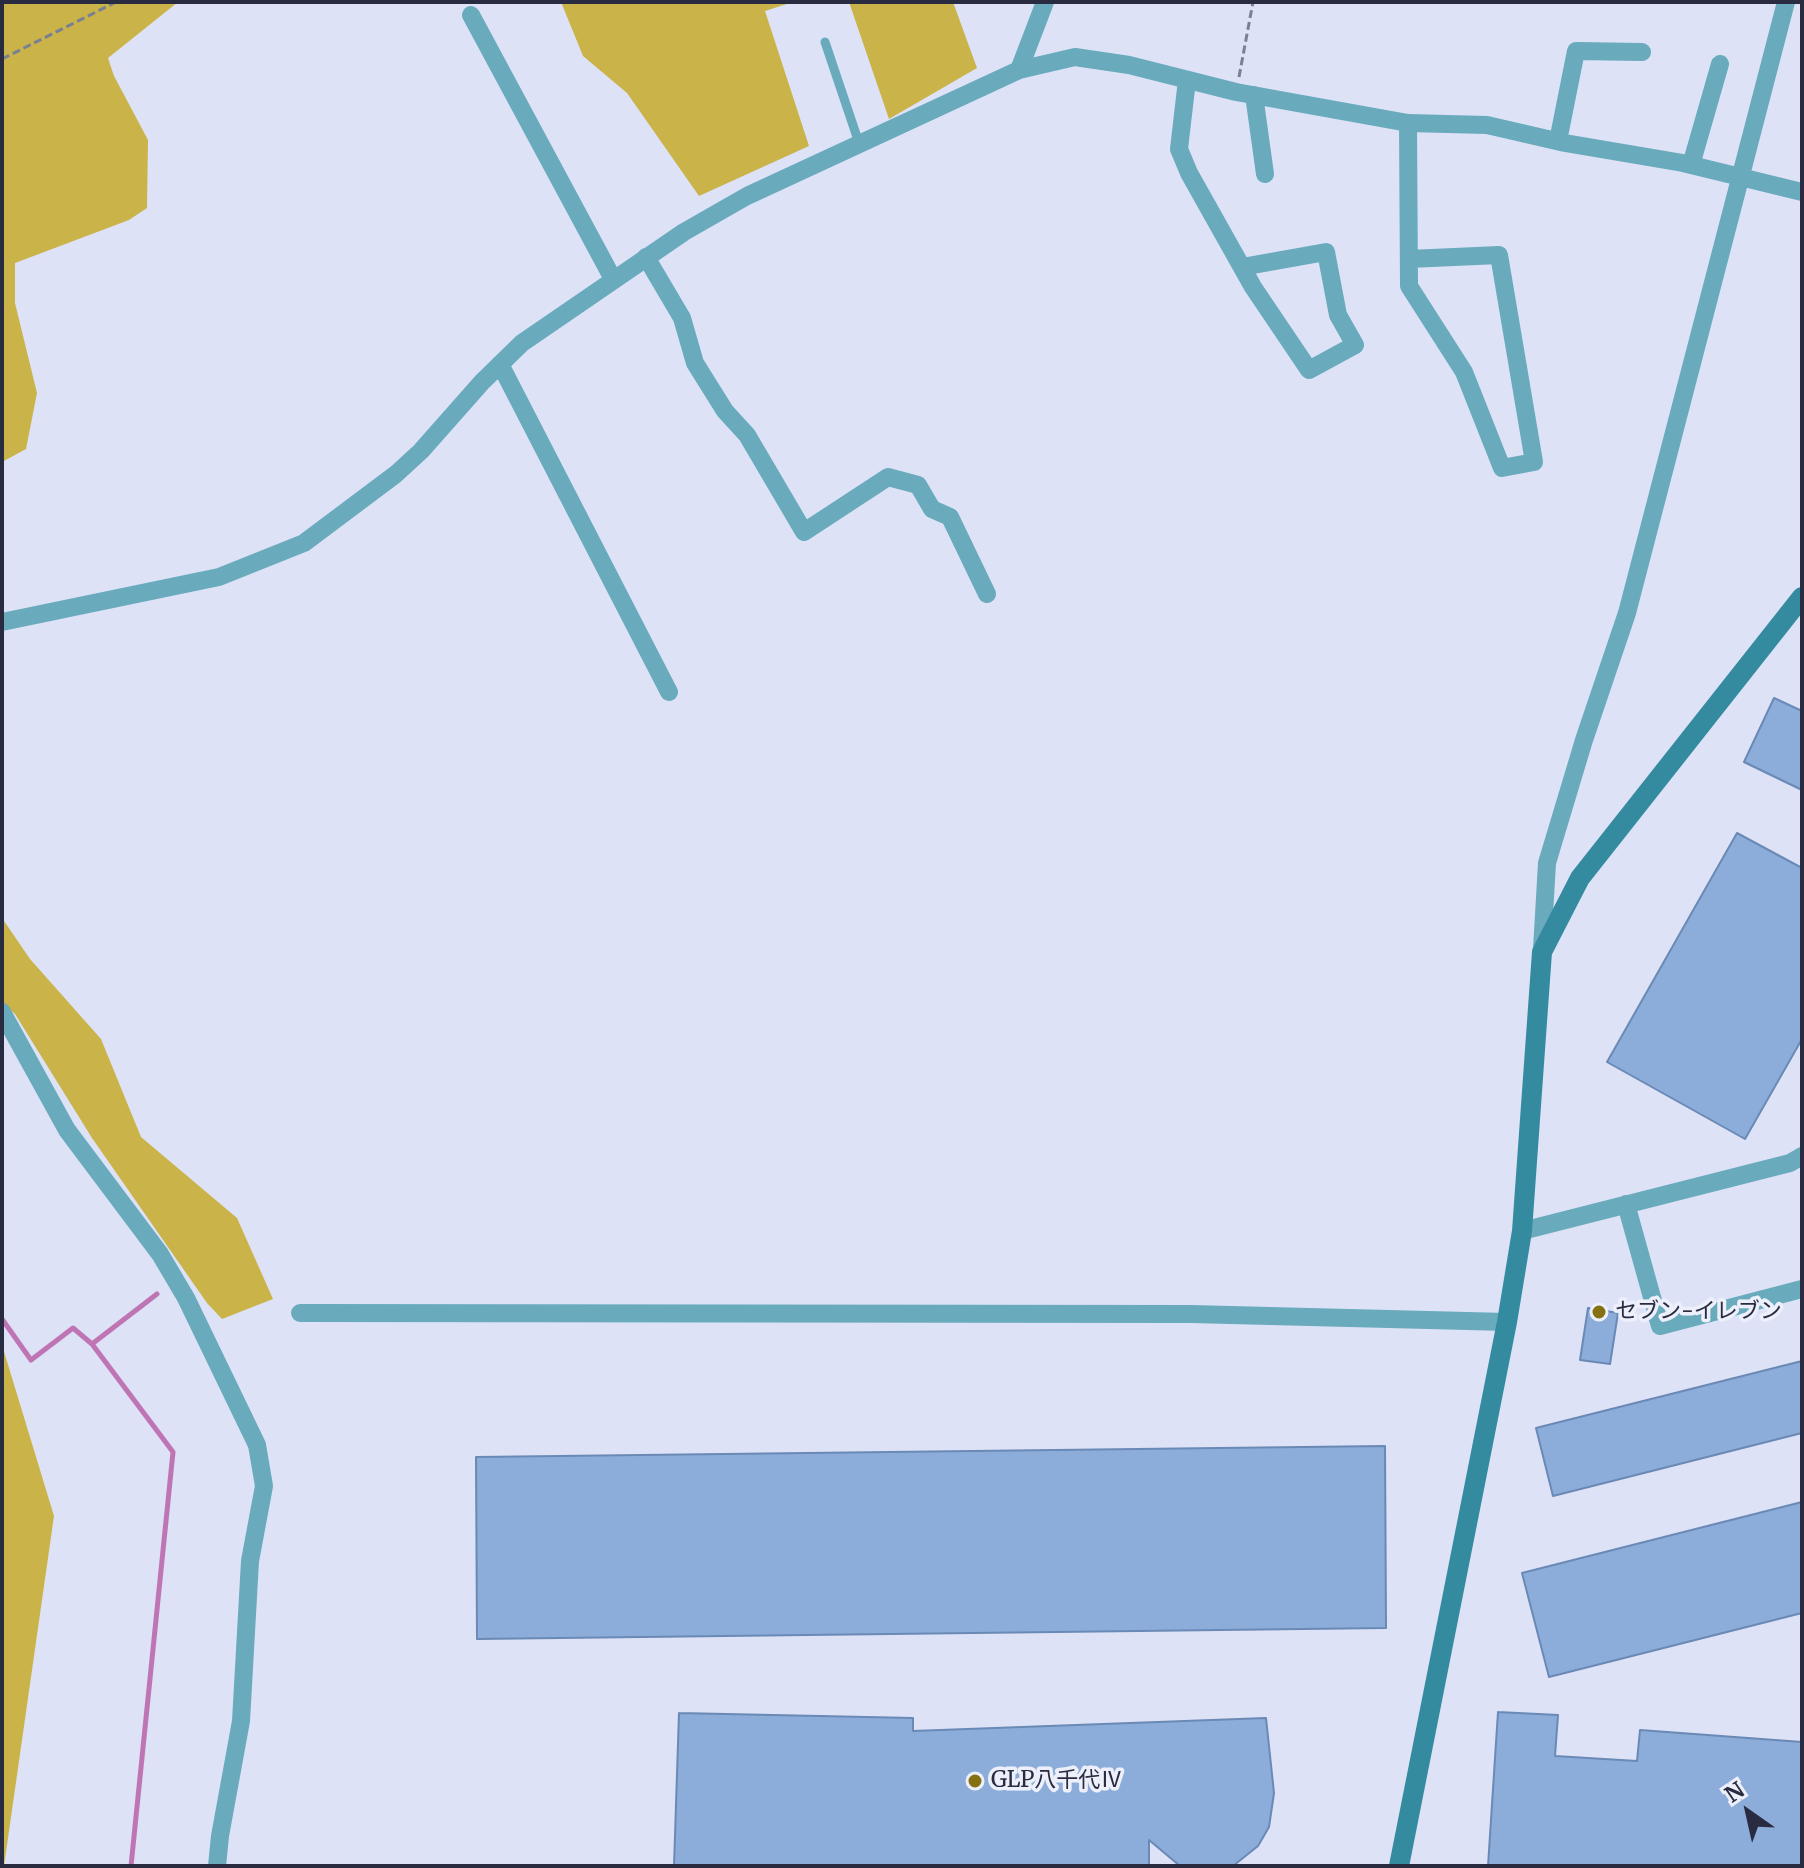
<!DOCTYPE html>
<html>
<head>
<meta charset="utf-8">
<style>
	body { margin:0 }
	#map { position:relative; width:1804px; height:1868px; overflow:hidden; background:#dde2f7; font-family:Merriweather,serif }
	canvas { display:block }
	.frame { position:absolute; inset:0; border:4px solid #292c41; pointer-events:none }
	.north { position:absolute; left:1708px; top:1772px; width:80px; height:80px; -webkit-text-stroke:6px #edf0fb; paint-order:stroke; rotate:326deg; font-size:22px; font-weight:700; line-height:32px; text-align:center; color:#292c41 }
	.north::after { content:''; display:block; margin:auto; width:28px; height:36px; background:#292c41; clip-path:polygon(50% 0,100% 100%,50% 72%,0 100%) }
</style>
</head>
<body>
<div id="map">
<canvas width="1804" height="1868"></canvas>
<div class="frame"></div>
<div class="north">N</div>
</div>
<script>
const context = document.querySelector('canvas').getContext('2d');
context.lineJoin = 'round';
function fill(path, color) {
  context.fillStyle = color;
  context.fill(path, 'evenodd');
}
function shape(rows) {
  const path = new Path2D();
  for (const r of rows) {
    path.moveTo(r[0], r[1]);
    for (let i = 2; i < r.length; i += 2) path.lineTo(r[i], r[i + 1]);
  }
  return path;
}
function stroke(path, color, width, dash) {
  context.strokeStyle = color;
  context.lineWidth = width;
  context.lineCap = dash ? 'butt' : 'round';
  context.setLineDash(dash || []);
  context.stroke(path);
}
function drawText(font, color, halo, rows, align = 'center') {
  context.font = font + ' Merriweather,"Noto Sans JP",serif';
  context.lineWidth = 7;
  context.setLineDash([]);
  context.textBaseline = 'middle';
  context.strokeStyle = halo;
  context.fillStyle = color;
  for (const [text, x, y, turn = 0] of rows) {
    context.save();
    context.translate(x, y);
    context.rotate((+turn || 0) * Math.PI / 180);
    context.textAlign = isNaN(turn) ? turn : align;
    if (halo) context.strokeText(text, 0, 0);
    context.fillText(text, 0, 0);
    context.restore();
  }
}
fill(shape([
	[2,2,178,2,108,58,114,76,148,140,147,208,129,220,15,263,15,303,37,393,26,449,2,462],
	[561,2,793,2,765,11,809,146,699,196,627,93,583,56],
	[849,2,953,2,977,68,889,119],
	[2,918,30,959,101,1039,141,1137,237,1218,273,1299,222,1319,207,1303,92,1138,15,1014,2,1002],
	[2,1345,54,1516,4,1866,2,1866]
]), '#cab348');
stroke(shape([
	[2,1319,31,1360,73,1328,92,1344,173,1452,131,1866],
	[92,1344,157,1294]
]), '#bf75b4', 5);
const building = shape([
	[1774,698,1802,711,1802,790,1744,762,1774,698],
	[1737,833,1802,868,1802,1039,1745,1139,1607,1062,1737,833],
	[1588,1308,1618,1313,1610,1364,1580,1360,1588,1308],
	[1802,1361,1802,1433,1553,1496,1536,1428,1802,1361],
	[1385,1446,1386,1628,477,1639,476,1457,1385,1446],
	[1802,1502,1802,1613,1549,1677,1522,1573,1802,1502],
	[1498,1712,1558,1715,1555,1756,1637,1761,1640,1730,1802,1742,1802,1866,1488,1866,1498,1712],
	[679,1713,913,1718,913,1731,1266,1718,1274,1793,1269,1827,1258,1846,1233,1866,1180,1866,1149,1840,1149,1866,674,1866,679,1713]
]);
fill(building, '#8cadda');
stroke(building, '#6a89b5', 2);
stroke(shape([
	[2,59,116,2],
	[1239,77,1253,2]
]), '#7b7f94', 3, [8, 4]);
stroke(shape([
	[825,42,859,143]
]), '#69abbc', 9);
stroke(shape([
	[471,15,613,279],
	[1019,70,1045,2],
	[1187,80,1179,149,1189,173,1253,287,1309,370,1355,345,1338,315,1326,252,1242,267],
	[1254,95,1265,174],
	[1408,123,1409,286,1464,372,1502,468,1534,462,1499,255,1409,259],
	[1558,141,1576,51,1642,52],
	[1691,165,1720,64],
	[646,257,682,318,695,363,725,411,747,435,804,532,888,477,918,485,932,509,950,517,987,594],
	[500,364,669,692],
	[2,622,219,577,304,543,396,474,421,451,482,382,522,343,684,232,747,196,1019,70,1075,57,1129,65,1236,92,1408,123,1487,125,1565,143,1683,163,1802,192],
	[1542,949,1547,863,1584,740,1627,613,1786,2],
	[2,1012,67,1130,160,1254,186,1298,257,1445,264,1486,250,1561,241,1721,220,1836,217,1866],
	[1626,1204,1660,1326,1802,1289],
	[1522,1231,1790,1163,1802,1156],
	[300,1313,1191,1314,1507,1322]
]), '#69abbc', 18);
stroke(shape([
	[1399,1866,1507,1322,1522,1231,1542,952,1580,878,1802,597]
]), '#348ba0', 20);
for (const [x, y, r, color] of [
	[1599,1312,8,"#857112"],
	[975,1781,8,"#857112"]
]) {
  const dot = new Path2D();
  dot.arc(x, y, r, 0, 2 * Math.PI);
  context.fillStyle = color;
  context.fill(dot);
  stroke(dot, '#edf0fb', 3);
}
drawText('22px', '#292c41', '#edf0fb', [
	["セブン-イレブン",1615,1312],
	["GLP八千代Ⅳ",991,1781]
], 'left');
</script>
</body>
</html>
